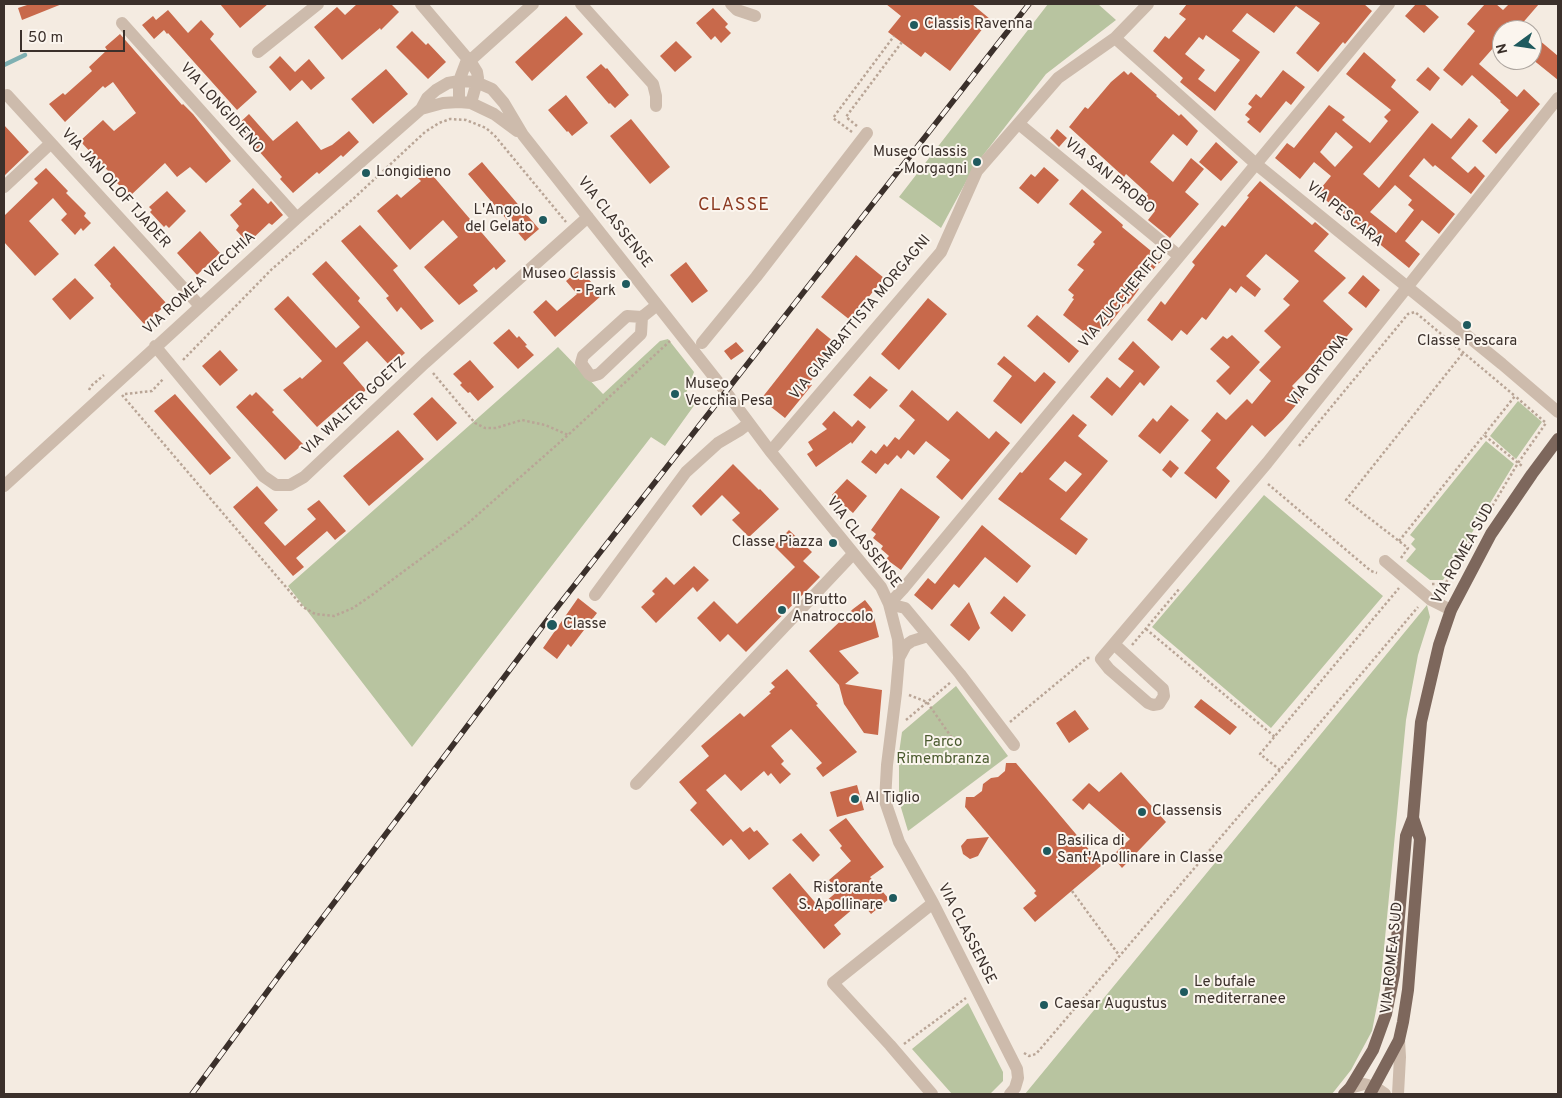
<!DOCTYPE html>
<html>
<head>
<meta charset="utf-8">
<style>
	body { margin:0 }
	#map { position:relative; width:1562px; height:1098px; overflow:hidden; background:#f4ebe1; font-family:Overpass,sans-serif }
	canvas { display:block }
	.frame { position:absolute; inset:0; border:5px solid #3b302b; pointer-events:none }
	.north { position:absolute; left:1492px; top:20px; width:50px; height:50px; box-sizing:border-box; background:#fbf5ee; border:1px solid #aea6a0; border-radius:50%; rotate:256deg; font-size:14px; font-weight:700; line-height:20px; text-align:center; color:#3b302b }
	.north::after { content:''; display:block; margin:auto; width:18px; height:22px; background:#1f5a5e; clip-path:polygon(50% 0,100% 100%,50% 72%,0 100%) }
	.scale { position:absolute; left:20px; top:30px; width:105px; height:22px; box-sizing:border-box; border:2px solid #3b302b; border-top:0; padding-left:6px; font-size:15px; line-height:18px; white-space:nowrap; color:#3b302b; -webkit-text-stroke:4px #fbf5ee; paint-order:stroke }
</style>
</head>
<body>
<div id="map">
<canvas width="1562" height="1098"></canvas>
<div class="frame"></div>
<div class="north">N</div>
<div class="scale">50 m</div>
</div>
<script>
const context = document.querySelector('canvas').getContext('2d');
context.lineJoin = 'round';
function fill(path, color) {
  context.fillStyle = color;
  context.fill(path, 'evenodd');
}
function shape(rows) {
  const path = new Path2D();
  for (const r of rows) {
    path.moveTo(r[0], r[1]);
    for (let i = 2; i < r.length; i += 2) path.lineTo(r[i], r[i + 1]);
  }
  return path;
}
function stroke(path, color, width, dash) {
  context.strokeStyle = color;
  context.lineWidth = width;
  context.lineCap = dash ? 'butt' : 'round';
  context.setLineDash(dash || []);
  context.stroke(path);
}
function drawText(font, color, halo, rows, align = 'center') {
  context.font = font + ' Overpass,sans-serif';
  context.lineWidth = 4;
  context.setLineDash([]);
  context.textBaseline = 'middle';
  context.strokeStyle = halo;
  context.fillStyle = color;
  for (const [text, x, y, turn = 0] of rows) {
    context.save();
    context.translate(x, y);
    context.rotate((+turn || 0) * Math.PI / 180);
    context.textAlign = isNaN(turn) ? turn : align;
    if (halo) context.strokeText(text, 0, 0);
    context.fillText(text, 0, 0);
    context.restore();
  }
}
fill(shape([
	[1048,4,1098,4,1116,20,1046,74,974,167,941,228,899,197],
	[668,339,694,372,686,393,698,400,665,446,651,437,412,747,288,586,558,347,603,394,660,341],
	[1518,401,1542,422,1516,459,1490,436],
	[1486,441,1514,464,1443,580,1430,580,1406,561,1416,549,1411,544,1415,539,1410,535],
	[1264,495,1383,596,1271,728,1152,627],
	[1427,605,1430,617,1418,655,1406,720,1380,990,1372,1031,1351,1070,1332,1094,1025,1094],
	[956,686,1008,756,908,831,899,801,899,753,902,732],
	[968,1003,1003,1072,1003,1081,990,1094,952,1094,912,1049]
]), '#b8c4a0');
stroke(shape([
	[4,65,25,55]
]), '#7fb0b2', 4.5);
fill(shape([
	[30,4,62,4,22,20,18,8],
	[220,4,268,4,240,28],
	[357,4,391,4,399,12,381,30,380,28,342,60,314,27,337,7,345,15],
	[886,4,972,4,990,19,950,71,925,52,921,57,888,32,901,16],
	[1187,4,1364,4,1372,11,1345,44,1343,42,1318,72,1296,53,1320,23,1296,6,1274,33,1247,13,1232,31,1260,52,1215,111,1180,82,1183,78,1153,51,1165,36,1169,39,1186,19,1179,14],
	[1206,35,1240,60,1215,92,1198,79,1205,70,1185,54,1199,37,1203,40],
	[1416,4,1424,4,1439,17,1424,33,1405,16],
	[1485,4,1496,4,1503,10,1509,4,1539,4,1520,26,1517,24,1512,30,1502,30,1502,38,1479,64,1517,97,1524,89,1540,104,1496,154,1482,141,1509,110,1500,102,1501,101,1472,75,1462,86,1443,70,1475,31,1467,24],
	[713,8,728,24,725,27,731,33,721,43,715,36,711,40,696,23],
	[168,10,188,33,201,20,214,34,210,39,257,92,237,110,168,33,167,34,164,30,154,39,142,25,153,16,156,20],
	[566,16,583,34,532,81,515,62],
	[412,31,426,45,428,43,446,62,428,79,396,47],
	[120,34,182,105,183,104,193,114,231,161,206,183,190,167,177,177,165,163,130,196,109,175,111,174,80,141,103,120,114,131,136,113,113,82,105,88,103,86,65,122,49,104,63,93,65,95,92,71,89,67,107,50,105,47],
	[1539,40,1558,56,1558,80,1532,59,1532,50],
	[676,41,692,57,675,72,660,56],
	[1364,52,1396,80,1391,87,1419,112,1363,174,1379,188,1432,123,1451,139,1469,118,1478,126,1451,158,1468,173,1475,166,1485,176,1471,194,1435,165,1433,167,1424,158,1409,176,1455,214,1439,234,1422,220,1405,241,1420,254,1409,268,1317,193,1331,176,1314,162,1300,179,1275,158,1287,143,1294,148,1329,105,1345,117,1342,120,1370,143,1388,121,1384,117,1391,110,1346,74],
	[1336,132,1353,147,1335,167,1320,152],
	[1395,185,1412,200,1408,205,1414,210,1396,233,1370,212],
	[280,56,295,72,309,59,325,78,311,90,302,80,290,91,269,67],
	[601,64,606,69,607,68,629,95,615,108,610,103,609,104,586,77],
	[1428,67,1440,78,1430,91,1416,80],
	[386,69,408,94,373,124,351,99],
	[1283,70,1305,87,1291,105,1286,101,1260,133,1247,122,1250,119,1245,115,1252,107,1248,104,1256,94,1261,98],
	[1124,71,1128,75,1131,72,1157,95,1156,96,1179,116,1181,114,1198,131,1187,146,1173,134,1150,162,1173,182,1191,158,1204,169,1185,192,1199,204,1170,238,1148,220,1155,211,1144,198,1148,194,1126,174,1124,177,1069,127,1085,107,1088,109,1111,82],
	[566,95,588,123,572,136,568,131,567,132,548,110],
	[249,114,273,141,297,121,321,150,332,145,349,131,359,142,343,157,341,155,319,174,317,172,293,193,280,179,282,177,257,149,256,150,235,127],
	[631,119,670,167,650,184,610,136],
	[4,125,29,152,4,176],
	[1057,129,1067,138,1059,147,1050,138],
	[1216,142,1238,162,1221,181,1199,162],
	[482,162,539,229,525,241,468,174],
	[1044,167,1059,180,1038,204,1019,188,1031,174,1035,177],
	[46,168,68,191,66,193,86,213,84,216,91,223,83,231,81,228,75,235,61,220,67,214,53,198,29,221,59,254,35,276,4,242,4,216,38,183,34,179],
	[428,170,506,261,496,270,494,267,473,285,478,291,459,305,424,267,458,237,443,220,410,250,377,211,397,194,401,198,421,181,418,178],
	[1260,181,1312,225,1315,222,1329,234,1314,251,1346,278,1323,301,1353,329,1339,346,1335,342,1292,386,1303,397,1283,420,1265,437,1252,425,1216,468,1230,481,1216,499,1184,473,1211,440,1201,431,1217,412,1226,420,1247,399,1252,404,1271,381,1259,370,1281,347,1264,331,1290,305,1283,299,1299,281,1266,254,1246,276,1261,289,1255,297,1241,286,1236,293,1230,288,1206,320,1202,317,1187,335,1181,330,1172,341,1147,320,1161,301,1165,305,1195,265,1192,262,1222,225,1225,227,1249,197,1247,196],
	[253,188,268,204,271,201,283,215,272,225,269,223,248,243,236,230,239,226,230,215,242,204,239,201],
	[1082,189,1123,225,1122,227,1162,260,1137,287,1139,289,1128,304,1126,303,1108,326,1105,324,1093,339,1063,315,1074,299,1072,298,1074,295,1068,290,1084,270,1077,265,1095,244,1093,242,1102,232,1069,204],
	[167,191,186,211,169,228,166,225,164,227,150,212,152,210,149,207],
	[360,225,398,266,393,270,434,321,421,330,401,307,397,312,386,298,389,296,341,241],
	[200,231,220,253,197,275,177,253],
	[114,246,167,304,144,324,110,286,111,284,94,265],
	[856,255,884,278,850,320,821,297],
	[326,261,360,298,358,301,405,353,390,366,367,341,343,363,366,390,352,403,349,399,317,427,283,390,300,377,302,379,322,361,274,309,288,296,336,348,360,327,312,274],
	[686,262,708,291,692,303,670,275],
	[580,269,602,295,555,337,533,312,546,300,557,311,577,294,566,281],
	[1363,275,1380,290,1366,308,1348,293],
	[75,278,94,298,70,320,52,299],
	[928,298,947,314,899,370,881,354],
	[1037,315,1079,351,1069,363,1027,326],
	[817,328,839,346,809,383,812,385,785,418,761,399],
	[509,329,517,338,519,336,527,345,525,346,534,355,518,369,493,343],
	[1232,335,1260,362,1230,395,1216,381,1230,367,1210,349,1223,336,1227,339],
	[1133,341,1160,367,1144,386,1140,382,1112,416,1090,397,1107,377,1120,388,1134,371,1118,359],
	[736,342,744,351,731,360,724,351],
	[220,350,238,370,220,386,202,366],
	[1004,356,1035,382,1044,372,1056,382,1021,424,993,401,1012,376,997,364],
	[470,360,494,387,478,401,470,392,468,393,460,385,462,383,453,374],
	[870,376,888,390,870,409,853,395],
	[912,390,948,421,957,411,989,439,996,431,1010,443,962,500,936,477,950,460,926,441,914,455,908,450,901,459,897,455,888,465,885,463,876,474,861,462,871,450,876,454,884,444,887,447,895,437,899,440,915,420,899,406],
	[256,392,274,410,272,412,303,444,285,460,236,407,250,394,252,396],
	[175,394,231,458,210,475,154,411],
	[432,397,457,423,437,441,413,414],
	[1171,405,1189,420,1160,454,1138,436,1153,418,1157,422],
	[834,411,852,427,858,420,866,427,852,444,851,442,816,467,807,454,813,450,808,442,827,429,822,424],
	[1073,414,1087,425,1078,436,1108,461,1060,519,1088,539,1076,555,998,499,1020,472,1022,473],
	[1065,461,1082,474,1066,492,1049,479],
	[398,430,424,459,369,506,343,476],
	[1170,460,1179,468,1171,478,1162,470],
	[733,464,759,490,760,489,779,509,749,537,732,520,740,513,722,495,701,516,692,506],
	[847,479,867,496,853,513,832,495],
	[257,486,278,510,264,523,285,546,316,519,307,509,319,500,346,531,335,540,327,531,296,558,304,567,293,576,233,507],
	[901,488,940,517,901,570,886,559,889,556,881,549,883,546,873,538,876,534,871,530],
	[982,525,1031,566,1017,583,985,557,959,588,954,584,932,610,914,595,928,578,935,584],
	[789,530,812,552,803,561,820,577,746,652,728,634,720,642,697,618,714,601,737,624,795,567,774,546],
	[694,566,709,580,697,592,693,587,656,623,641,607,655,594,652,591,666,577,674,585],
	[1004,596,1026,615,1012,632,990,613],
	[578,598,597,613,571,647,568,644,557,659,543,648],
	[865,600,872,609,879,637,839,651,859,673,845,684,882,690,878,735,864,733,844,704,839,685,809,651,853,609],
	[969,602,980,628,969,641,950,625],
	[787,669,818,704,816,705,857,752,823,777,816,768,822,763,791,729,771,746,784,761,781,764,791,774,780,784,771,773,768,776,764,771,741,791,725,774,706,790,743,832,750,827,754,832,757,830,769,844,749,860,731,839,723,846,690,810,697,803,679,782,709,756,701,746,740,713,744,717,771,693,769,692,775,687,771,683],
	[1201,699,1237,727,1230,735,1194,707],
	[1075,710,1089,729,1069,743,1056,723],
	[1006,763,1016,763,1102,865,1035,922,1023,908,1037,896,1034,893,1036,891,965,807,966,797,974,797,982,791,983,784,991,778,998,777,1005,771],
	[1121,772,1166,822,1122,868,1112,856,1130,839,1089,803,1083,810,1072,800,1089,783,1099,792],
	[857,785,864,810,837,817,830,792],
	[846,818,884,867,870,877,889,899,871,914,861,902,834,925,841,934,824,949,772,888,790,873,819,907,838,891,829,880,851,861,840,848,842,846,829,830],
	[801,833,820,855,813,862,792,840],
	[989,837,978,856,970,859,963,854,961,846,967,839]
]), '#c8694b');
stroke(shape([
	[857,126,846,117,902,42],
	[852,132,833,118,894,36],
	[183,360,272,269,352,200,425,132,439,123,450,119,466,120,486,128,495,136,566,222],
	[433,373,475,423,485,428,496,428,522,420,545,425,568,435],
	[89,390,91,386,104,375],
	[125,394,152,391,164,378],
	[122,395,303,607,315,614,334,616,353,608,372,595,466,525,568,435,670,341],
	[1299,446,1408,314,1415,312,1515,396,1484,435,1522,466],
	[1268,484,1371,571,1377,573],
	[1490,510,1518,463,1546,423,1515,396],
	[1399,541,1484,435],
	[1401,558,1408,548,1346,500,1463,353],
	[1432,584,1445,584,1470,542],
	[1146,629,1275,737],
	[1132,645,1180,588],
	[909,695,927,702,952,738],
	[906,720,951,682],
	[1010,722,1087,658,1090,658],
	[1280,770,1260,754,1399,588],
	[1072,891,1119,955],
	[904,1044,966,998],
	[1024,1053,1029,1056,1036,1054,1244,810,1280,770,1418,607]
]), '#b9a596', 2.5, [2.5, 2.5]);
stroke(shape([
	[421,4,472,64,477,72,478,78,471,103],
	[581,4,653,84,656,96,656,106],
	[731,4,737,10,755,16],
	[122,23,297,218],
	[1115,38,1256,164,1502,364,1558,412],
	[258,52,318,4],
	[467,60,474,57,533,4],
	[7,95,200,306],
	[459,102,459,81,467,60],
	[421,109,443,103,459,102,471,103,494,114,517,131],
	[1019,124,1179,256],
	[4,187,51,143],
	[642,317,641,334,599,374,592,376,589,374,581,363,583,356,627,316,642,317,657,305],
	[702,343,756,277,867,133],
	[155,346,263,476,276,485,290,485,304,477,425,363,588,217],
	[770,451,776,445,941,252,977,171,1058,78,1115,38,1148,4],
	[4,486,297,218,421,109,427,98,436,90,448,83,459,81,476,82,492,89,504,103,523,135,726,392,770,451,881,587,889,604,898,639,899,658,896,693,887,765,885,801,899,842,933,903,1017,1069,1018,1078,1015,1088,1010,1094],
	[1385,561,1431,600,1451,610],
	[595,595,686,472,718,443,740,430,749,423],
	[889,604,903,589,1389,4],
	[889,604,905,608,960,674,1014,745],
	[1114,644,1163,689,1164,696,1159,704,1153,705,1148,703,1109,669,1101,659,1267,463,1558,98],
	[899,658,906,645,912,641,928,636],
	[636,784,853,554],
	[1350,1088,1364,1084,1375,1087,1385,1094],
	[932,1094,890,1045,833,983,933,903],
	[1398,1094,1400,1057,1399,1040]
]), '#cdbbac', 12);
stroke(shape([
	[1344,1094,1350,1088,1373,1050,1386,1014,1394,974,1406,836,1413,818,1421,722,1439,645,1451,610,1491,534,1532,474,1558,439],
	[1370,1094,1399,1040,1403,1022,1408,990,1420,839,1413,818]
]), '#7d675c', 12);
const rail = shape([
	[192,1094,281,973,548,619,1029,4]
]);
stroke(rail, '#3b302b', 5.5);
stroke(rail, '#fbf5ee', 4, [11]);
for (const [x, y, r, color] of [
	[914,25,5,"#1f5a5e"],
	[977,162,5,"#1f5a5e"],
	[366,173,5,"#1f5a5e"],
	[543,220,5,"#1f5a5e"],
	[626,284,5,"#1f5a5e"],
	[1467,325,5,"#1f5a5e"],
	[675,394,5,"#1f5a5e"],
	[833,543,5,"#1f5a5e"],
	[782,610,5,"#1f5a5e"],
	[552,625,6,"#1f5a5e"],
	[855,799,5,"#1f5a5e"],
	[1142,812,5,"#1f5a5e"],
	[1047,851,5,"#1f5a5e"],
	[893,898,5,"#1f5a5e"],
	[1184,992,5,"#1f5a5e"],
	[1044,1005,5,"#1f5a5e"]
]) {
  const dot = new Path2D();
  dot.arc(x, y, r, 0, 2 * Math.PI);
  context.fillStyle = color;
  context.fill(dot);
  stroke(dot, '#fbf5ee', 2);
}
drawText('15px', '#3b302b', '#fbf5ee', [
	["Classis Ravenna",924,25],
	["Museo Classis",967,153,"right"],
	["- Morgagni",967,170,"right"],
	["Longidieno",376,173],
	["L'Angolo",533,211,"right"],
	["del Gelato",533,228,"right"],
	["Museo Classis",616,275,"right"],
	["- Park",616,292,"right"],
	["Classe Pescara",1467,342,"center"],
	["Museo",685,385],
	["Vecchia Pesa",685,402],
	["Classe Piazza",823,543,"right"],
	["Il Brutto",792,601],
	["Anatroccolo",792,618],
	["Classe",563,625],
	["Al Tiglio",865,799],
	["Classensis",1152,812],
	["Basilica di",1057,842],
	["Sant'Apollinare in Classe",1057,859],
	["Ristorante",883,889,"right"],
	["S. Apollinare",883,906,"right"],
	["Le bufale",1194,983],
	["mediterranee",1194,1000],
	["Caesar Augustus",1054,1005]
], 'left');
drawText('15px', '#3b302b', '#fbf5ee', [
	["VIA LONGIDIENO",221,109,48],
	["VIA SAN PROBO",1109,177,39],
	["VIA JAN OLOF TJADER",115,189,48],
	["VIA PESCARA",1344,215,39],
	["VIA CLASSENSE",614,223,52],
	["VIA ROMEA VECCHIA",200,284,-42],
	["VIA ZUCCHERIFICIO",1127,294,-50],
	["VIA GIAMBATTISTA MORGAGNI",861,318,-50],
	["VIA ORTONA",1319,371,-52],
	["VIA WALTER GOETZ",355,407,-43],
	["VIA CLASSENSE",863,543,52],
	["VIA ROMEA SUD",1464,554,-61],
	["VIA CLASSENSE",966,934,63],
	["VIA ROMEA SUD",1393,958,-84]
]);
drawText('15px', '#4a5a2e', '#fbf5ee', [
	["Parco",943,743],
	["Rimembranza",943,760]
]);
context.letterSpacing = '1px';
drawText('18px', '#8c3b22', '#fbf5ee', [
	["CLASSE",734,206]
]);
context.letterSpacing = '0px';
</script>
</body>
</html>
